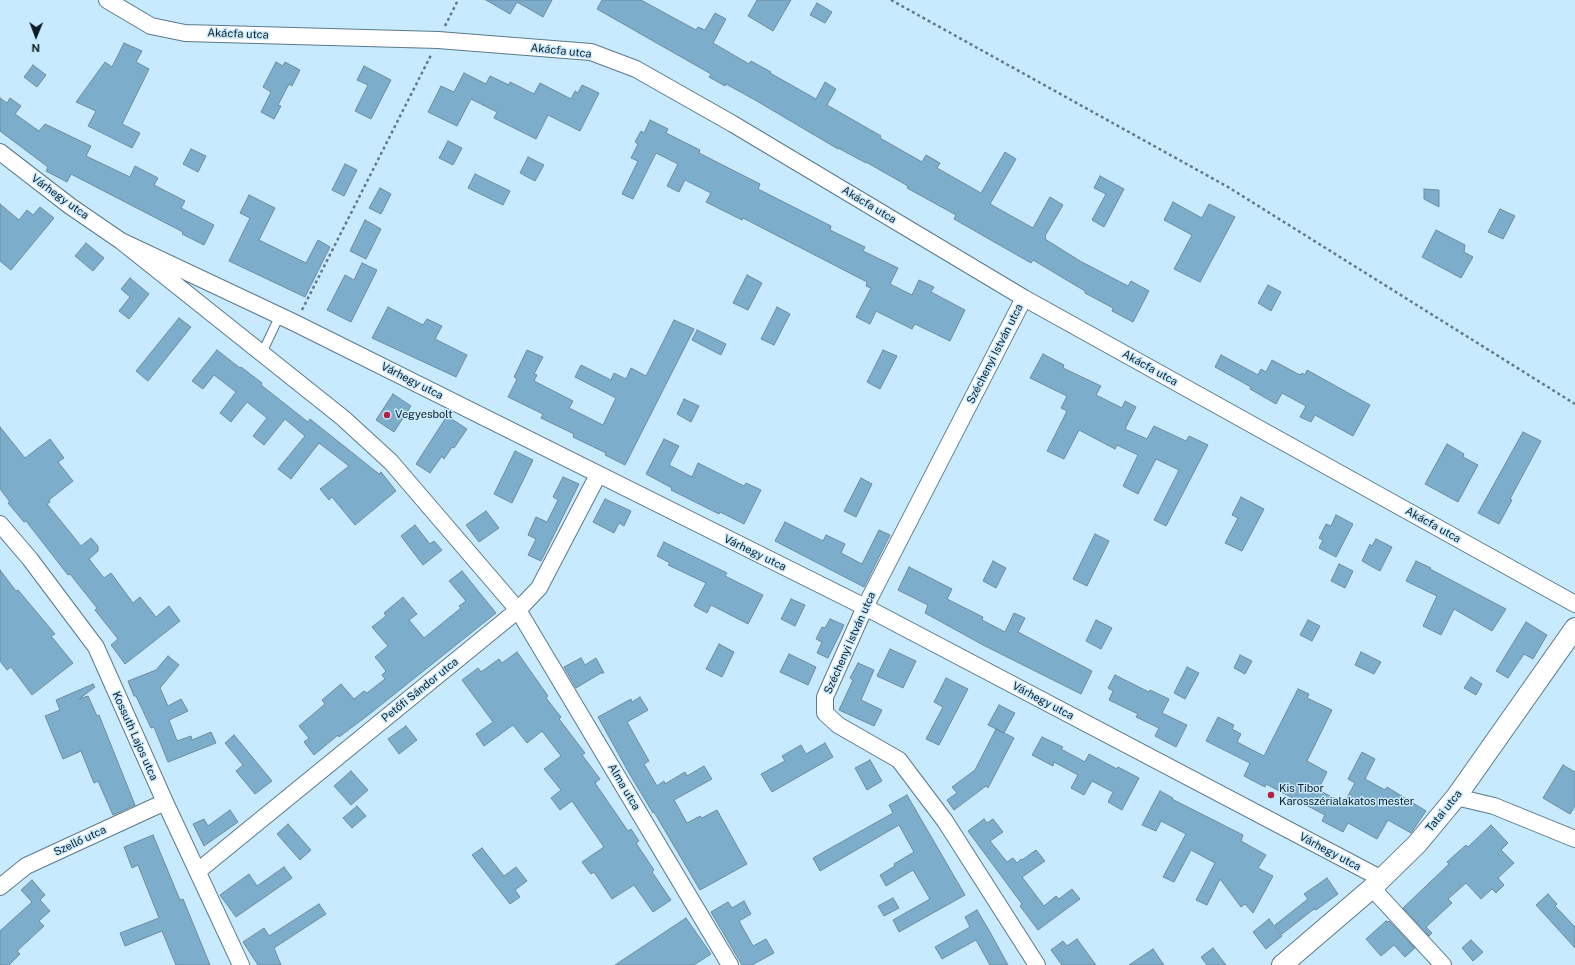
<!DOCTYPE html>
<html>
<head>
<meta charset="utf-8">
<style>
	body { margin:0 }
	#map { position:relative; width:1575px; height:965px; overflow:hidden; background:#c8eaff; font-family:"Public Sans",sans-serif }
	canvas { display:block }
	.north { position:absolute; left:16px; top:16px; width:40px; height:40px; -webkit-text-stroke:3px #c8eaff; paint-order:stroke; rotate:181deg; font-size:11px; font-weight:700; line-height:16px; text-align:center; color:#101c23 }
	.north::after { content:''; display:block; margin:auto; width:14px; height:18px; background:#101c23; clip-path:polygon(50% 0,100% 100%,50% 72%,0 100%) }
</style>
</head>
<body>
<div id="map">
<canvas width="1575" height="965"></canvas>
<div class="north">N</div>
</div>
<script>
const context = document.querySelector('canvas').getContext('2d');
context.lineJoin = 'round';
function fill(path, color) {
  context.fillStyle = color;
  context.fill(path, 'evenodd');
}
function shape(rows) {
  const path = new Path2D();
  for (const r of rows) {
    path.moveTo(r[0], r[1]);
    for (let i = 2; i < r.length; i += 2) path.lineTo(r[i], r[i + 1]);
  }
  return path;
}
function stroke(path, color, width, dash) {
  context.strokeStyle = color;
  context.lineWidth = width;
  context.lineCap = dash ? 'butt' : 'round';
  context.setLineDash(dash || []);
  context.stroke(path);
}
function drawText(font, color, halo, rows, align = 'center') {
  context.font = font + ' "Public Sans",sans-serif';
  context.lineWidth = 3;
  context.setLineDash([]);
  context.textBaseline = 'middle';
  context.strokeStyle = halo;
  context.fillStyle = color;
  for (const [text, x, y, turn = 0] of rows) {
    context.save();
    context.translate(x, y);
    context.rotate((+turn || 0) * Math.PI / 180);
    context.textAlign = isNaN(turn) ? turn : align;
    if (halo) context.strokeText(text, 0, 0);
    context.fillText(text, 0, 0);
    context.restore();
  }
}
const building = shape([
	[486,0,552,0,543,17,517,2,510,14,486,0],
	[602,0,641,0,696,30,698,27,705,30,715,13,726,19,713,43,749,64,751,61,771,72,770,73,816,99,825,82,836,89,827,105,881,136,880,138,922,162,926,155,940,163,937,168,981,193,1005,152,1016,159,990,204,1033,228,1050,197,1063,205,1045,236,1046,237,1045,239,1080,261,1128,286,1131,281,1149,291,1133,322,1112,311,1113,308,1085,293,1085,291,1033,260,1031,263,954,219,956,215,907,188,908,186,866,162,866,163,838,148,838,149,755,100,726,84,725,86,709,77,711,74,597,9,602,0],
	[757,0,791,0,773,31,748,16,757,0],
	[817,3,832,12,825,23,810,15,817,3],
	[124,43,142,51,136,62,149,69,122,124,140,133,132,148,88,126,96,111,76,102,105,62,112,67,124,43],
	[276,62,283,66,285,62,300,70,292,86,289,84,278,105,281,106,274,119,261,112,271,92,263,87,276,62],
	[33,65,46,75,37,87,24,77,33,65],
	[364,66,391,80,371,119,355,111,368,85,357,80,364,66],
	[464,73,486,84,490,76,509,85,510,82,534,94,540,83,571,99,575,91,578,93,582,85,599,93,580,131,548,115,536,139,494,118,497,112,471,99,457,126,428,112,441,86,454,92,464,73],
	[0,98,7,103,10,98,21,106,15,114,39,131,45,124,91,146,86,156,130,177,135,166,158,178,154,185,185,201,181,208,214,225,204,245,182,234,183,232,71,174,67,182,46,171,48,167,0,131,0,98],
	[650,120,668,129,666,133,700,150,699,153,760,184,758,189,831,226,830,230,865,247,863,251,898,268,890,284,912,295,919,280,934,287,931,292,965,310,950,341,915,324,912,329,876,311,870,324,856,317,871,288,866,286,867,282,743,218,742,220,706,202,711,193,685,180,679,192,667,186,678,164,656,153,633,199,622,194,638,161,631,158,638,144,635,142,641,131,644,133,650,120],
	[448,141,462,148,453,165,439,158,448,141],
	[191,149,206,156,198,172,183,164,191,149],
	[528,157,544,165,535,181,520,173,528,157],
	[345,164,357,170,344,196,332,190,345,164],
	[475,174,510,191,503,205,468,188,475,174],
	[1100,176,1124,189,1104,227,1092,220,1106,194,1094,188,1100,176],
	[380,188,391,194,381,214,369,208,380,188],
	[1424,189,1439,190,1439,207,1424,199,1424,189],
	[249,195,275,208,259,240,306,263,318,240,330,247,305,297,229,261,250,218,240,213,249,195],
	[1173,202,1202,218,1209,204,1235,217,1200,282,1174,269,1192,235,1164,220,1173,202],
	[0,204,19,220,27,210,33,215,40,207,54,218,11,270,0,261,0,204],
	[1500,209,1515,216,1503,239,1488,232,1500,209],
	[365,220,381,229,366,259,350,251,365,220],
	[1436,230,1465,245,1464,252,1473,257,1461,278,1422,257,1436,230],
	[86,243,104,258,93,271,75,256,86,243],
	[362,263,377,270,351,322,327,310,345,275,354,280,362,263],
	[747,275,762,283,748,310,733,303,747,275],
	[130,278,149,294,129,319,119,311,130,297,121,289,130,278],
	[1268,285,1281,292,1271,311,1258,303,1268,285],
	[388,307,423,325,427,319,442,326,435,339,467,355,456,377,372,338,388,307],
	[777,307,790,314,774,345,761,339,777,307],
	[179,318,191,327,148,381,136,371,179,318],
	[674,320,694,329,625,465,605,455,606,453,573,437,574,434,541,418,543,414,508,397,517,379,514,377,527,350,543,357,534,374,537,375,534,381,573,401,569,408,603,425,616,398,575,377,581,365,611,380,614,373,626,379,631,368,646,376,674,320],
	[697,330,726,344,721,355,692,340,697,330],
	[217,350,240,368,241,367,262,383,261,385,308,422,310,419,379,474,381,472,396,491,355,525,332,497,329,500,320,489,349,466,319,443,291,479,278,469,305,436,285,419,264,445,253,436,267,418,247,402,231,422,220,413,236,392,214,375,203,389,192,381,217,350],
	[883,350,897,356,880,389,867,382,883,350],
	[1043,354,1064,365,1063,368,1101,386,1096,395,1122,408,1125,401,1136,407,1125,429,1147,439,1154,426,1186,441,1189,436,1208,445,1166,526,1154,520,1179,470,1156,459,1138,494,1123,486,1138,455,1117,445,1115,449,1079,430,1064,459,1047,451,1067,411,1061,408,1067,396,1030,378,1043,354],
	[1221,355,1258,375,1261,369,1266,372,1272,360,1300,375,1302,373,1305,375,1307,370,1370,405,1353,436,1315,415,1311,422,1300,417,1306,406,1282,393,1276,404,1250,389,1251,387,1215,367,1221,355],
	[393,394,411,406,394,432,376,420,393,394],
	[684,399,699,406,691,422,677,414,684,399],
	[447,416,467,429,454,448,452,447,444,459,442,456,430,473,416,464,447,416],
	[0,427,25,458,50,439,64,458,58,462,73,481,49,500,50,502,47,504,81,546,91,538,98,546,98,551,89,559,104,578,111,573,133,603,140,597,156,617,169,606,180,621,125,664,111,645,118,639,95,610,97,608,70,574,68,575,26,521,24,522,8,503,10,502,0,489,0,427],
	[1523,432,1541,441,1510,499,1512,500,1499,524,1478,513,1523,432],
	[664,439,679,446,669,465,692,477,698,463,744,486,746,483,761,490,744,524,720,512,719,514,671,490,672,488,646,474,664,439],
	[1447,444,1464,454,1463,457,1478,465,1458,502,1425,484,1447,444],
	[515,451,533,460,512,503,494,494,515,451],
	[563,477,579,484,541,561,528,555,536,539,528,535,536,517,547,522,558,500,553,497,563,477],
	[861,478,872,484,856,517,844,511,861,478],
	[1241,497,1264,509,1242,551,1225,543,1238,518,1232,515,1241,497],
	[605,499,631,511,624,526,619,523,614,533,593,522,605,499],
	[486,511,499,528,479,542,466,525,486,511],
	[1336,515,1353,524,1336,557,1319,548,1323,540,1319,538,1326,524,1331,526,1336,515],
	[785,522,823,541,826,535,845,544,841,553,862,564,879,530,890,535,864,587,775,541,785,522],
	[415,525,430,544,434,541,442,550,423,565,401,536,415,525],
	[1095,534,1109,541,1087,586,1073,579,1095,534],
	[1376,539,1392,547,1380,571,1362,561,1370,544,1372,546,1376,539],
	[664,542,727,573,725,576,763,595,748,624,711,605,707,613,694,606,706,583,668,565,670,563,657,556,664,542],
	[993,561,1006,568,996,588,983,581,993,561],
	[1416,561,1431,568,1430,569,1506,609,1492,631,1454,609,1441,635,1423,626,1437,596,1406,581,1416,561],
	[1339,564,1353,571,1345,588,1331,581,1339,564],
	[909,567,952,589,947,599,983,617,982,620,1005,632,1014,613,1025,618,1018,632,1092,671,1081,694,983,645,925,613,928,605,898,590,909,567],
	[0,570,16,591,18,590,55,634,51,636,73,663,32,695,11,667,7,670,0,661,0,570],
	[462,571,496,613,367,716,339,737,338,735,314,755,304,742,309,738,299,726,325,704,322,700,341,684,354,699,364,691,367,693,385,679,382,675,386,671,375,657,388,646,372,627,386,616,384,613,403,597,417,614,409,620,424,638,461,608,459,606,466,601,449,581,462,571],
	[791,599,805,605,795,626,781,619,791,599],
	[830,619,844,625,828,658,817,653,822,642,816,639,822,627,825,628,830,619],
	[1096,620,1112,628,1101,649,1086,641,1096,620],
	[1308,620,1320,626,1312,641,1300,635,1308,620],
	[1526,622,1547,635,1533,659,1524,654,1508,678,1496,671,1526,622],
	[719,644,734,652,722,677,706,669,719,644],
	[890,649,916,661,903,688,877,676,890,649],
	[517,652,548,696,546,698,561,717,559,719,585,753,582,755,600,779,595,783,628,831,631,829,639,841,636,843,654,870,652,872,671,900,653,912,634,885,612,899,594,872,591,874,582,862,604,847,572,801,560,810,551,798,561,790,544,769,561,756,542,731,527,743,513,725,484,746,476,734,493,722,462,680,478,668,481,672,499,659,502,663,517,652],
	[1361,652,1381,662,1374,674,1355,665,1361,652],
	[789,654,816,667,808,685,780,672,789,654],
	[1240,655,1252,661,1245,674,1234,668,1240,655],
	[168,656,179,665,160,688,168,706,181,699,188,711,169,720,177,741,191,736,192,740,211,732,216,743,168,762,154,727,151,728,136,696,134,696,128,681,156,670,168,656],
	[581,658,585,665,596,658,604,673,601,673,576,688,564,667,581,658],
	[858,663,874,670,861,700,882,710,874,726,839,710,853,680,850,678,858,663],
	[1187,667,1199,673,1185,699,1174,693,1187,667],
	[1115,675,1149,692,1150,690,1169,699,1162,713,1187,725,1176,747,1155,736,1159,728,1136,717,1138,714,1109,700,1113,691,1108,688,1115,675],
	[1471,677,1482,684,1476,695,1464,688,1471,677],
	[946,678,968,689,939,745,926,739,943,707,934,702,946,678],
	[93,684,95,687,79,699,88,696,97,716,99,715,135,805,113,815,98,781,94,783,81,751,63,759,45,716,60,710,56,700,93,684],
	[1298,689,1309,694,1307,698,1332,710,1307,761,1327,772,1318,790,1344,803,1355,783,1348,779,1362,752,1375,759,1365,779,1385,790,1387,787,1426,811,1411,833,1388,820,1377,839,1348,823,1343,832,1322,821,1325,815,1266,784,1265,787,1244,776,1250,763,1206,741,1218,717,1234,725,1232,729,1241,734,1237,742,1264,756,1298,689],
	[640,697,648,710,627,722,649,761,644,764,657,786,664,781,665,784,685,772,687,776,704,766,712,779,674,800,687,823,700,816,702,818,717,810,747,864,700,890,654,812,653,813,629,773,598,717,631,699,632,702,640,697],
	[999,705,1015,713,1004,733,988,725,999,705],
	[406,726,417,740,399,754,388,739,406,726],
	[996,729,1014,738,988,788,986,786,954,810,947,800,957,793,952,787,975,770,996,729],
	[234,735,272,781,255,794,236,771,243,765,225,743,234,735],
	[1042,737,1063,747,1061,749,1085,762,1089,754,1117,769,1118,767,1139,778,1122,810,1108,802,1113,792,1092,781,1084,795,1071,788,1078,775,1054,762,1053,766,1032,755,1042,737],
	[825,743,833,757,772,792,761,774,785,761,782,756,801,745,806,754,825,743],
	[870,760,882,781,867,790,855,768,870,760],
	[1563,765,1575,772,1575,806,1570,814,1543,798,1563,765],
	[351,771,368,790,351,805,334,786,351,771],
	[1160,791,1173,798,1172,799,1243,835,1241,841,1266,855,1258,868,1273,876,1253,913,1245,904,1241,907,1220,879,1207,905,1196,900,1215,863,1191,850,1174,882,1163,877,1186,834,1161,821,1156,831,1142,825,1160,791],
	[907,795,965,895,899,932,893,920,930,899,913,870,886,886,880,875,895,866,894,864,914,852,899,825,820,871,813,858,893,813,889,805,907,795],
	[357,806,366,816,352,828,343,818,357,806],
	[230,810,238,822,204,846,193,824,204,819,208,826,230,810],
	[984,819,987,823,993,819,1003,832,990,841,1007,862,1013,858,1017,863,1021,859,1022,860,1036,850,1045,861,1022,877,1044,906,1056,896,1059,899,1072,889,1080,899,1038,930,1020,906,1022,904,968,831,984,819],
	[288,824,311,850,300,860,277,834,288,824],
	[1491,825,1508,843,1501,850,1514,863,1498,878,1504,885,1496,893,1492,889,1481,899,1466,883,1448,899,1452,903,1426,927,1432,933,1429,936,1403,908,1449,864,1447,862,1466,845,1468,847,1491,825],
	[153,835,180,900,183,899,210,965,176,965,162,931,125,946,120,933,159,918,138,865,132,868,124,847,153,835],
	[482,848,504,876,516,867,527,881,515,890,520,897,510,904,472,855,482,848],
	[284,867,292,878,236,917,220,895,249,874,257,886,284,867],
	[1327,878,1338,894,1316,910,1314,909,1282,934,1275,925,1308,899,1304,894,1327,878],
	[32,880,45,895,40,900,50,911,39,921,44,926,17,951,20,954,9,965,0,965,0,931,32,902,21,890,32,880],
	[1548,894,1557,904,1555,906,1575,927,1575,948,1536,905,1548,894],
	[893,898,899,908,884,916,878,906,893,898],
	[744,901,751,914,739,921,753,946,766,939,774,953,752,965,742,965,711,912,728,902,732,908,744,901],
	[319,904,326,914,274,948,281,965,258,965,243,942,264,928,269,936,319,904],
	[977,910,990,932,1008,965,990,965,976,940,942,959,935,947,970,927,965,917,977,910],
	[686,918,711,954,694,965,615,965,686,918],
	[1269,919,1282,936,1266,949,1253,932,1269,919],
	[1386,921,1388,922,1389,921,1415,948,1405,957,1394,945,1381,956,1366,939,1386,921],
	[1077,939,1096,965,1062,965,1051,950,1063,941,1067,946,1077,939],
	[1471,940,1483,952,1473,961,1462,948,1471,940],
	[1213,948,1226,965,1207,965,1201,957,1213,948],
	[1153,949,1164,965,1129,965,1153,949]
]);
fill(building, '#7caecc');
stroke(building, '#6c8c9f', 1);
const service = shape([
	[262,353,280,315]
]);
const minor = shape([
	[107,0,151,26,185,33,438,40,591,52,636,69,733,124,1024,298,1575,604],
	[0,152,70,206,121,241,343,418,391,462,518,610,730,965],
	[121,241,295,323,865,607,1382,879],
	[1024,298,865,607,825,697,825,713,838,725,899,760,945,821,1037,965],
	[0,524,30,559,96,647,165,802,241,965],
	[1456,797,1494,806,1575,839],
	[198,871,518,610,539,588,598,475],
	[0,887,26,866,165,802],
	[1372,888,1443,965]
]);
const tertiary = shape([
	[1282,965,1372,888,1417,844,1456,797,1575,628]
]);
stroke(service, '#5a798b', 10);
stroke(minor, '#5a798b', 18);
stroke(tertiary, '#5a798b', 22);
stroke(shape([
	[891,0,1228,187,1575,404],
	[445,26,458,0],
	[302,310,431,55]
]), '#647a87', 2.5, [3, 3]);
stroke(service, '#fff', 8);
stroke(minor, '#fff', 16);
stroke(tertiary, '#fff', 20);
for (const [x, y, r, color] of [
	[387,415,4,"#b3213e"],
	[1271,795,4,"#b3213e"]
]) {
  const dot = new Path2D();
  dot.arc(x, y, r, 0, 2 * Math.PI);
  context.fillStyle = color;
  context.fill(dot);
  stroke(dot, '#c8eaff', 1.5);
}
drawText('11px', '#101c23', '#c8eaff', [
	["Akácfa utca",238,34,2],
	["Akácfa utca",561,51,6],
	["Várhegy utca",60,197,36],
	["Akácfa utca",869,205,31],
	["Széchenyi István utca",995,354,-63],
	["Akácfa utca",1150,368,29],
	["Várhegy utca",412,381,27],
	["Akácfa utca",1433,525,29],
	["Várhegy utca",755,553,26],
	["Széchenyi István utca",850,643,-66],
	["Petőfi Sándor utca",420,690,-39],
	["Várhegy utca",1043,701,28],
	["Kossuth Lajos utca",135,736,66],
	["Alma utca",624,787,59],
	["Tatai utca",1444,811,-51],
	["Szellő utca",80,841,-25],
	["Várhegy utca",1330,852,28]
]);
drawText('11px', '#101c23', '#c8eaff', [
	["Vegyesbolt",395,415],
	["Kis Tibor",1279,789],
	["Karosszérialakatos mester",1279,802]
], 'left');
</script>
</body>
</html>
